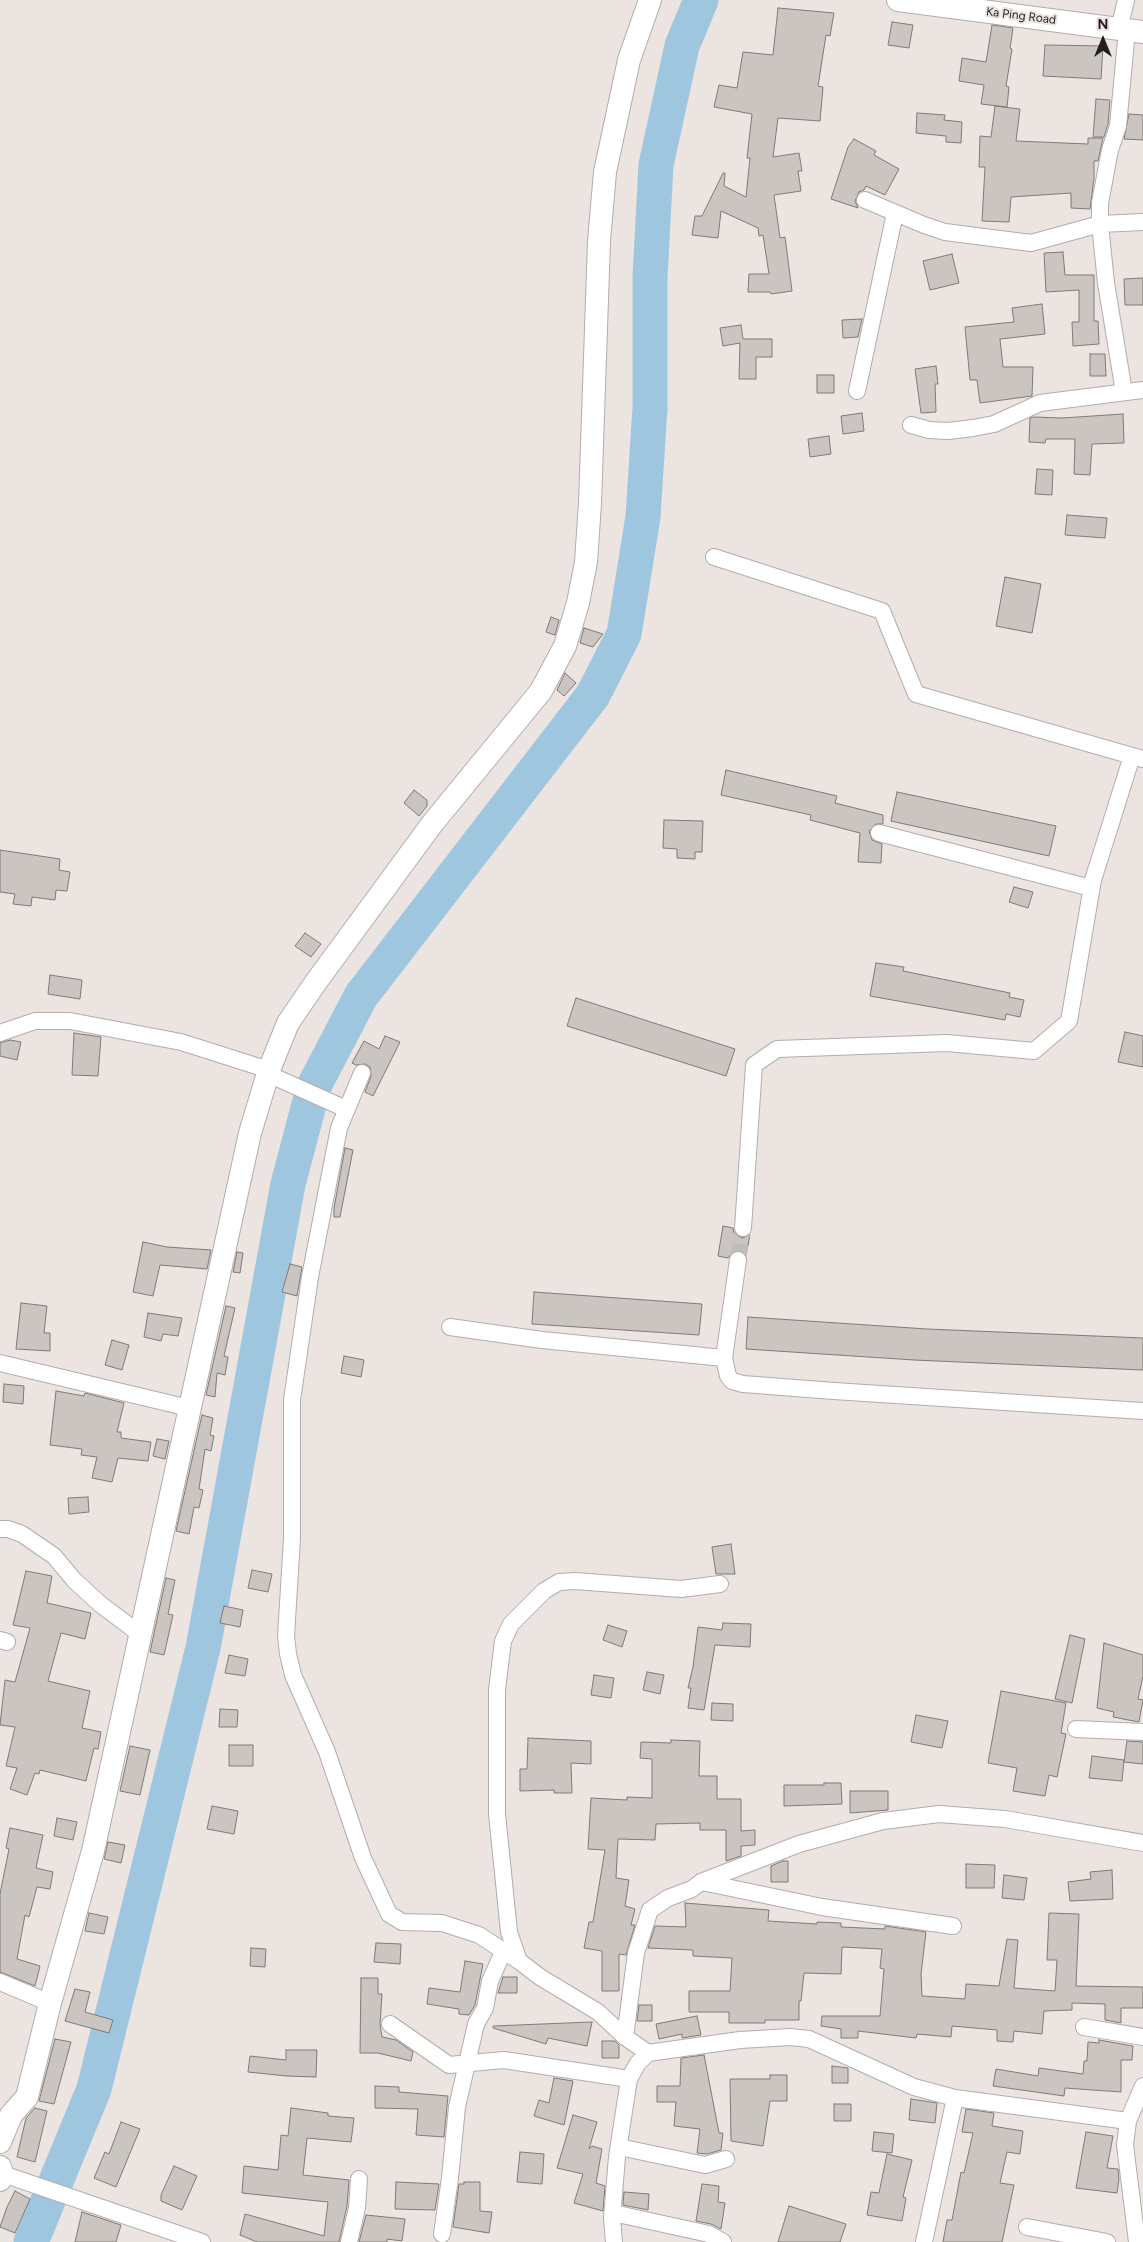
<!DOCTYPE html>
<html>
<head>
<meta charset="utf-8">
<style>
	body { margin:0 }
	#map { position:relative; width:1143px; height:2242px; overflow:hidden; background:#ebe4e1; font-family:Figtree,sans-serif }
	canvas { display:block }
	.north { position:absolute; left:1078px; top:15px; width:50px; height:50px; -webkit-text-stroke:4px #ebe4e1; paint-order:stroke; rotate:0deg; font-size:14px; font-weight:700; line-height:20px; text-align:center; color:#221f1e }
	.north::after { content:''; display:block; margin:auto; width:18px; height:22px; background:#221f1e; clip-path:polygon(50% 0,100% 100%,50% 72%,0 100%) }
</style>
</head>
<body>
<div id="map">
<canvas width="1143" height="2242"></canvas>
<div class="north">N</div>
</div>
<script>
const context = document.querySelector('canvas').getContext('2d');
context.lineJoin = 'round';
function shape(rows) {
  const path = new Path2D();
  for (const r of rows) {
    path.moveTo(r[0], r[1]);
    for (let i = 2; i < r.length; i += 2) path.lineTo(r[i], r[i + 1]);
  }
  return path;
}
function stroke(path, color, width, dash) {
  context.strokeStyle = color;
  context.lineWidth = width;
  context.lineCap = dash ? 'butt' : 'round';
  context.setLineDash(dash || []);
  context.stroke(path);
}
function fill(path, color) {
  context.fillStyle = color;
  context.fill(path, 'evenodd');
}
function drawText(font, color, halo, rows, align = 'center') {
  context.font = font + ' Figtree,sans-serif';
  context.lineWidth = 4;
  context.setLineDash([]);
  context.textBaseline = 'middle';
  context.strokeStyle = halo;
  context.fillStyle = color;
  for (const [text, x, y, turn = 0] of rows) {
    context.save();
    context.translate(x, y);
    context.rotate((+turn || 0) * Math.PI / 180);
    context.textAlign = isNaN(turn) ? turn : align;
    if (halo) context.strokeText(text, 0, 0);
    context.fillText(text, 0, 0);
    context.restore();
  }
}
stroke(shape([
	[31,2242,94,2089,203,1648,288,1184,314,1086,361,996,593,695,624,634,643,517,650,408,650,277,656,165,682,46,701,0]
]), '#9ec6de', 35);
const building = shape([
	[778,8,834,13,830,36,826,35,818,86,823,87,820,121,778,118,773,157,799,153,802,171,798,171,801,191,774,195,780,238,785,237,792,291,771,294,770,292,748,292,749,274,769,274,763,235,759,236,758,228,721,211,718,238,692,235,695,216,702,216,723,173,725,173,724,186,746,197,750,158,747,158,752,114,714,107,719,85,737,88,743,52,773,55,778,8],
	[892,22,913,25,909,48,888,45,892,22],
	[992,25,1013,28,1010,48,1012,49,1006,86,1009,87,1007,107,981,104,984,85,959,81,962,58,986,62,992,25],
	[1045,45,1103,46,1101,79,1043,76,1045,45],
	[1096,99,1110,100,1108,124,1104,137,1093,137,1096,99],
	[995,106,1020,109,1016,141,1088,144,1088,138,1103,138,1098,161,1094,161,1094,178,1090,209,1071,208,1071,193,1011,197,1009,222,982,221,985,167,979,167,980,136,991,137,995,106],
	[917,113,945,115,944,120,962,122,961,143,946,142,946,136,916,133,917,113],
	[1129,114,1143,115,1143,140,1124,139,1129,114],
	[854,139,876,151,874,155,899,169,885,195,866,186,864,190,859,192,855,201,858,208,831,199,848,147,854,139],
	[1063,252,1065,275,1094,275,1094,321,1098,321,1099,344,1073,346,1072,322,1079,322,1079,290,1046,292,1044,253,1063,252],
	[952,254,959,283,930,290,923,261,952,254],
	[1143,278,1143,305,1125,305,1124,279,1143,278],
	[1042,304,1045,334,1000,339,1003,367,1033,367,1032,396,980,403,977,380,970,380,965,327,1014,322,1012,308,1042,304],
	[862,319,858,337,843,338,842,320,862,319],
	[741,325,743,339,772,339,772,357,756,357,756,379,739,379,740,343,723,346,720,328,741,325],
	[1090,354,1105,354,1106,376,1090,376,1090,354],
	[936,366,938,384,935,384,936,412,921,413,915,369,936,366],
	[817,375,834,375,834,393,817,393,817,375],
	[862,413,864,431,843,434,841,416,862,413],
	[1123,414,1124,443,1092,444,1090,475,1074,474,1075,439,1046,439,1045,443,1029,442,1030,418,1034,417,1062,418,1123,414],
	[829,436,831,454,810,457,808,439,829,436],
	[1037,469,1053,470,1052,495,1035,494,1037,469],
	[1067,515,1107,518,1105,538,1065,535,1067,515],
	[1005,577,1041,584,1032,633,996,626,1005,577],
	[551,617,559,620,555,635,546,632,551,617],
	[584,628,603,634,593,647,580,643,584,628],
	[565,673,576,683,564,696,557,690,565,673],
	[726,770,837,796,835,803,883,815,883,824,876,824,869,831,872,840,882,844,881,863,858,862,860,833,810,820,811,815,721,795,726,770],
	[414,790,427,800,427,806,419,816,404,803,414,790],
	[897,792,1056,826,1049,856,891,821,897,792],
	[664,820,703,821,702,852,695,852,695,859,677,858,677,849,663,848,664,820],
	[0,850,60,859,59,870,70,872,67,891,56,890,55,900,32,897,31,906,13,904,15,894,0,892,0,850],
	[1014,887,1033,892,1028,908,1009,902,1014,887],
	[305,933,321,944,311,957,295,946,305,933],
	[876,963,904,967,903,971,1010,993,1009,997,1024,1000,1020,1017,1006,1014,1005,1020,870,996,876,963],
	[50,975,82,980,80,999,48,994,50,975],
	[576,998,735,1049,726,1076,567,1026,576,998],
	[1125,1032,1143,1036,1143,1067,1118,1062,1125,1032],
	[74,1033,101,1037,98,1076,72,1075,74,1033],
	[385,1036,400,1042,373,1096,365,1092,371,1076,370,1067,365,1064,356,1065,352,1063,364,1041,379,1049,385,1036],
	[10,1040,21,1042,17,1060,0,1056,0,1043,10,1040],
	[345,1148,353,1150,340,1217,334,1217,334,1208,345,1148],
	[723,1226,733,1228,734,1233,742,1238,750,1235,746,1255,739,1250,734,1251,728,1258,718,1256,723,1226],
	[143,1242,167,1247,211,1250,207,1269,160,1265,153,1296,133,1292,143,1242],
	[237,1252,243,1253,240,1273,233,1272,237,1252],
	[290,1264,302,1267,297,1296,282,1292,290,1264],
	[534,1292,702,1304,699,1335,532,1324,534,1292],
	[21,1303,47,1306,44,1333,50,1333,50,1351,16,1349,21,1303],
	[226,1306,235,1308,224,1356,228,1357,225,1375,217,1373,215,1397,206,1395,226,1306],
	[148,1313,182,1318,178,1336,163,1334,161,1341,144,1337,148,1313],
	[748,1317,927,1329,1143,1338,1143,1370,914,1360,746,1349,748,1317],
	[112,1340,129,1345,122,1370,105,1365,112,1340],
	[344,1356,364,1360,361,1377,341,1373,344,1356],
	[4,1384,24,1386,23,1404,3,1402,4,1384],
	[56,1391,84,1396,85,1393,124,1403,117,1432,121,1432,121,1438,151,1442,148,1461,118,1458,112,1482,92,1478,97,1457,81,1455,82,1449,50,1445,56,1391],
	[202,1415,213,1418,210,1435,214,1436,211,1451,205,1449,199,1489,203,1490,199,1508,194,1507,189,1534,176,1531,202,1415],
	[157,1439,169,1441,165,1459,153,1456,157,1439],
	[88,1497,89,1512,69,1514,68,1498,88,1497],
	[731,1544,735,1574,716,1574,712,1547,731,1544],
	[252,1570,272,1574,268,1592,248,1588,252,1570],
	[26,1571,52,1576,47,1603,91,1613,85,1639,61,1633,48,1681,90,1691,82,1728,101,1732,98,1749,94,1748,86,1781,40,1770,39,1774,35,1773,27,1795,10,1789,17,1768,6,1766,15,1727,0,1725,5,1680,15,1682,30,1628,13,1625,26,1571],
	[166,1578,175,1580,168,1614,173,1615,164,1655,150,1652,166,1578],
	[224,1606,243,1610,240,1627,220,1623,224,1606],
	[723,1623,751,1624,750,1647,715,1645,704,1710,688,1708,691,1688,688,1688,693,1667,698,1627,722,1630,723,1623],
	[608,1625,627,1631,622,1647,603,1640,608,1625],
	[1070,1635,1085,1639,1072,1703,1055,1699,1070,1635],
	[1104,1643,1143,1655,1143,1676,1138,1699,1143,1700,1139,1722,1113,1717,1114,1712,1097,1708,1104,1643],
	[229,1655,248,1659,245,1676,225,1673,229,1655],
	[647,1672,664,1675,660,1694,643,1690,647,1672],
	[594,1675,614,1678,611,1698,591,1695,594,1675],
	[1001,1691,1066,1703,1061,1733,1066,1734,1057,1777,1049,1775,1045,1796,1013,1791,1017,1768,988,1763,1001,1691],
	[712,1703,733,1704,733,1721,711,1720,712,1703],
	[220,1709,238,1710,237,1727,219,1727,220,1709],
	[916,1715,948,1721,942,1748,911,1742,916,1715],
	[528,1738,591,1741,591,1764,571,1763,572,1793,554,1793,554,1790,520,1791,520,1769,527,1769,528,1738],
	[671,1740,700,1741,699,1776,717,1776,717,1799,741,1799,741,1831,755,1830,755,1845,741,1846,741,1856,726,1861,726,1830,700,1830,700,1823,656,1824,655,1840,618,1839,616,1878,629,1880,625,1906,635,1909,631,1925,635,1925,626,1955,619,1954,619,1991,602,1991,602,1951,584,1948,589,1922,593,1922,605,1850,588,1849,591,1798,627,1800,627,1797,652,1798,652,1759,640,1758,641,1742,671,1743,671,1740],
	[1127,1741,1143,1742,1143,1764,1124,1762,1127,1741],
	[229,1745,253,1745,253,1766,229,1766,229,1745],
	[130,1746,150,1750,140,1795,120,1791,130,1746],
	[1092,1756,1124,1760,1122,1781,1089,1778,1092,1756],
	[824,1783,841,1783,842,1804,784,1806,784,1785,824,1785,824,1783],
	[850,1791,888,1791,888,1810,850,1813,850,1791],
	[212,1806,238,1811,234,1834,207,1829,212,1806],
	[57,1818,77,1822,73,1840,54,1836,57,1818],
	[10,1828,43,1835,36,1868,53,1872,50,1889,37,1887,29,1917,25,1915,17,1959,40,1966,35,1986,0,1972,0,1894,9,1849,6,1848,10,1828],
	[108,1842,125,1845,121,1863,104,1859,108,1842],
	[783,1861,788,1861,788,1882,771,1882,771,1866,783,1861],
	[966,1864,995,1865,994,1888,966,1888,966,1864],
	[1112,1870,1113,1899,1070,1901,1068,1882,1091,1879,1090,1872,1112,1870],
	[1004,1875,1027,1878,1024,1900,1002,1898,1004,1875],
	[685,1903,769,1910,768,1921,817,1924,817,1922,841,1923,841,1927,885,1929,885,1926,926,1932,921,1974,922,1996,965,1999,966,1984,999,1986,1007,1939,1018,1940,1014,1988,1055,1991,1057,1960,1047,1960,1049,1913,1079,1914,1076,1986,1143,1987,1143,2008,1121,2008,1121,2023,1105,2020,1105,2004,1072,2003,1072,2010,1044,2011,1042,2034,1014,2031,1013,2042,997,2041,997,2030,952,2026,951,2037,917,2034,916,2038,858,2031,858,2038,841,2038,841,2029,821,2026,822,2016,880,2016,884,1969,880,1968,882,1949,842,1947,841,1974,804,1973,801,2001,799,2001,799,2020,765,2020,765,2023,729,2023,729,2012,689,2012,689,1991,730,1991,732,1958,693,1956,693,1950,648,1948,655,1926,686,1927,685,1903],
	[89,1913,108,1917,104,1934,85,1931,89,1913],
	[376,1943,401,1944,400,1964,374,1962,376,1943],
	[251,1948,266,1949,265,1967,250,1966,251,1948],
	[465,1961,483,1964,475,2005,469,2015,459,2014,459,2009,427,2004,429,1988,460,1992,465,1961],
	[503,1977,517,1977,517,1993,498,1993,503,1977],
	[361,1978,378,1978,378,1994,382,1994,380,2024,382,2037,396,2040,413,2052,411,2061,378,2053,360,2053,361,1978],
	[75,1989,90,1992,85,2012,113,2020,109,2033,65,2021,75,1989],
	[639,2005,652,2005,652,2021,637,2021,639,2005],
	[697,2016,701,2035,682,2038,682,2034,659,2039,656,2024,697,2016],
	[592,2022,587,2046,548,2038,546,2044,493,2028,493,2026,592,2022],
	[55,2039,71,2042,54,2104,39,2101,55,2039],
	[1099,2040,1133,2046,1132,2060,1121,2060,1121,2092,1065,2088,1064,2096,993,2086,996,2069,1038,2076,1039,2068,1083,2074,1084,2061,1087,2061,1088,2042,1099,2043,1099,2040],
	[602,2041,615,2041,619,2045,619,2058,602,2058,602,2041],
	[286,2050,317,2050,316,2077,287,2076,248,2072,250,2056,286,2060,286,2050],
	[704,2055,719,2133,723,2133,721,2150,707,2154,697,2153,700,2129,674,2126,676,2102,657,2102,657,2086,680,2086,681,2058,704,2055],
	[832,2066,848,2068,848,2083,832,2083,832,2066],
	[770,2075,787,2075,787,2101,770,2101,763,2146,731,2141,730,2079,770,2079,770,2075],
	[554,2078,573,2081,564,2125,534,2116,539,2100,549,2103,554,2078],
	[375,2086,399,2087,399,2092,448,2096,444,2137,416,2135,418,2109,375,2108,375,2086],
	[911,2099,937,2103,935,2123,909,2120,911,2099],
	[834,2104,851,2104,851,2121,834,2121,834,2104],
	[35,2108,47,2111,35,2162,17,2157,26,2118,35,2108],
	[291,2108,328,2113,328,2116,354,2118,351,2142,307,2138,303,2175,349,2180,347,2206,339,2242,257,2242,240,2235,245,2214,324,2236,328,2202,242,2193,244,2166,278,2170,281,2135,288,2136,291,2108],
	[966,2109,994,2113,992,2126,1023,2131,1020,2154,1007,2152,1000,2183,1014,2185,1002,2242,943,2242,947,2220,952,2220,961,2172,964,2173,973,2133,962,2132,966,2109],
	[573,2115,597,2122,589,2149,592,2146,602,2149,596,2183,605,2186,603,2211,574,2203,583,2174,557,2168,573,2115],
	[121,2122,140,2129,116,2187,94,2178,105,2152,109,2154,121,2122],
	[874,2132,894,2134,892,2153,872,2151,874,2132],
	[1086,2132,1113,2136,1107,2168,1118,2169,1119,2179,1117,2193,1076,2188,1086,2132],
	[520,2152,544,2154,542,2184,517,2182,520,2152],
	[887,2154,912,2160,903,2197,906,2198,902,2221,867,2215,871,2192,879,2193,887,2154],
	[174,2166,197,2176,182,2210,161,2201,161,2195,174,2166],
	[396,2182,439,2184,435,2210,395,2209,396,2182],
	[464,2182,480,2182,480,2211,492,2212,489,2233,453,2227,459,2184,464,2184,464,2182],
	[702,2184,719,2186,718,2202,725,2203,721,2229,711,2224,696,2221,702,2184],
	[15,2191,30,2199,15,2233,0,2227,7,2207,15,2191],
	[624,2192,649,2194,648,2210,623,2205,624,2192],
	[789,2206,846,2224,840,2242,778,2242,789,2206],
	[82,2212,121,2225,116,2242,75,2242,82,2212],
	[366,2215,405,2219,402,2241,387,2239,387,2242,359,2242,366,2215]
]);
fill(building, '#cbc5c2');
stroke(building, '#7f7a76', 1);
stroke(shape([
	[738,1260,743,1228]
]), '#c3bdba', 16, [16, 8]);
const street = shape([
	[1119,29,1126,0],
	[865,200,924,225,945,232,1031,243,1100,224,1143,222],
	[857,391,895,213],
	[1124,392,1106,283,1100,224,1100,203,1110,150,1118,126,1127,30],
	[911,425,929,430,948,431,973,428,994,424,1040,403,1143,390],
	[714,557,882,611,916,694,1143,759],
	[879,833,1091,888],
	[0,1033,35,1021,70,1021,181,1042,269,1070],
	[362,1073,339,1128,310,1277,292,1400,292,1539,286,1636,288,1654,293,1675,327,1752,363,1858,389,1914,402,1922,442,1923,479,1935,519,1961,540,1977,598,2012,625,2037,648,2053,740,2040,790,2037,809,2039,914,2087,955,2098,1128,2121,1143,2086],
	[268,1074,346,1109],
	[743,1228,754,1065,777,1049,947,1043,1034,1051,1069,1021,1093,880,1132,756],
	[738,1260,724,1358,728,1376,732,1381,743,1384,834,1391,1143,1411],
	[450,1327,542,1340,724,1358],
	[0,1363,189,1408],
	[0,1529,8,1529,22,1534,54,1556,74,1580,100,1604,140,1634],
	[0,1640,7,1642],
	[1076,1729,1143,1732],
	[702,1882,822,1907,953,1926],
	[519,1961,509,1932,497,1814,497,1690,503,1641,511,1624,544,1591,559,1582,575,1581,681,1589,720,1584],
	[0,1982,50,2003],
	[390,2024,449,2065,504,2060,629,2079],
	[1084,2027,1143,2037],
	[625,2037,636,1953,650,1910,668,1898,692,1889,701,1882,799,1844,883,1821,939,1814,1005,1819,1143,1843],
	[1128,2121,1125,2145,1137,2242],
	[619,2147,705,2165,726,2159],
	[0,2173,202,2242],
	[613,2213,709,2234,723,2242],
	[1027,2227,1107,2242],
	[442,2234,450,2178,457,2107,476,2024,485,2008,490,1981,504,1950],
	[349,2242,357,2208,359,2179],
	[614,2242,612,2218,617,2157,629,2079,638,2063,648,2053],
	[924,2242,955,2098]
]);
const secondary = shape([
	[898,0,1143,32],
	[0,2142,11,2115,27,2097,50,2003,93,1851,250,1133,269,1070,288,1023,316,982,432,824,541,691,565,646,578,603,586,562,590,503,599,241,605,172,629,60,650,0],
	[0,2167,2,2173,0,2180]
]);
stroke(street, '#b3adaa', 18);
stroke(secondary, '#b3adaa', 24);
stroke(street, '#fff', 16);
stroke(secondary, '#fff', 22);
drawText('12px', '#221f1e', '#ebe4e1', [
	["Ka Ping Road",1021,16,7]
]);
</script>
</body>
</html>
